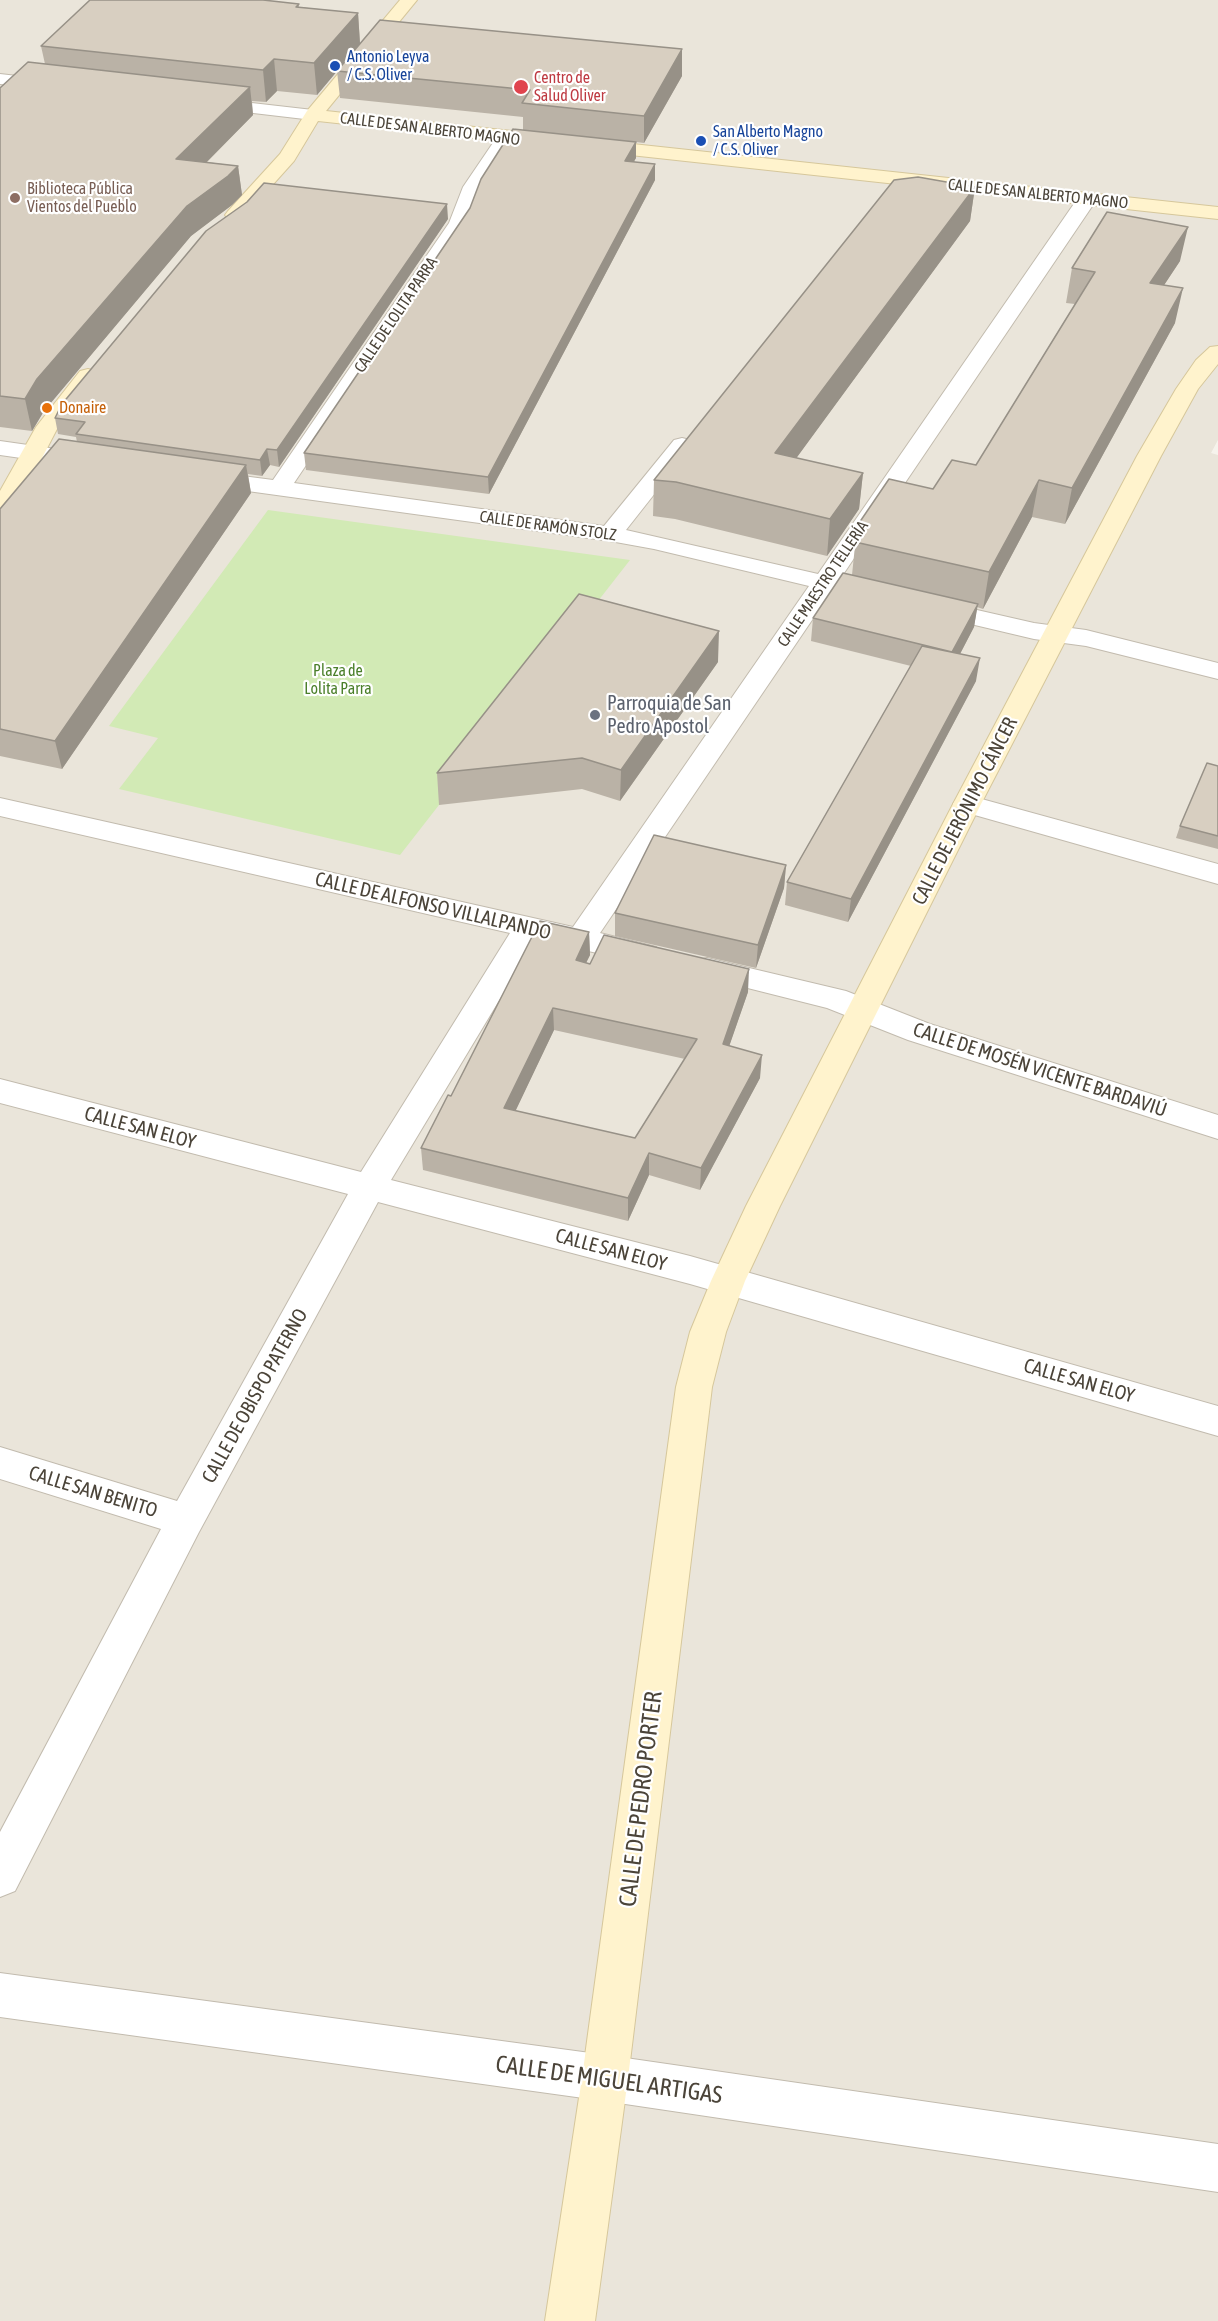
<!DOCTYPE html>
<html>
<head>
<meta charset="utf-8">
<style>
	body { margin:0 }
	canvas { display:block; background:#f6f3ec }
</style>
</head>
<body>
<canvas width="1218" height="2321"></canvas>
<script>
const context = document.querySelector('canvas').getContext('2d');
context.lineJoin = 'round';
function fill(path, color) {
  context.fillStyle = color;
  context.fill(path, 'evenodd');
}
function shape(rows) {
  const path = new Path2D();
  for (const r of rows) {
    path.moveTo(r[0], r[1]);
    for (let i = 2; i < r.length; i += 2) path.lineTo(r[i], r[i + 1]);
  }
  return path;
}
function stroke(path, color, width, dash) {
  context.strokeStyle = color;
  context.lineWidth = width;
  context.lineCap = dash ? 'butt' : 'round';
  context.setLineDash(dash || []);
  context.stroke(path);
}
function drawText(font, color, halo, rows, align = 'center') {
  context.font = font + ' "Asap Condensed",sans-serif';
  context.lineWidth = 4.5;
  context.setLineDash([]);
  context.textBaseline = 'middle';
  context.strokeStyle = halo;
  context.fillStyle = color;
  for (const [text, x, y, turn = 0] of rows) {
    context.save();
    context.translate(x, y);
    context.rotate((+turn || 0) * Math.PI / 180);
    context.textAlign = isNaN(turn) ? turn : align;
    if (halo) context.strokeText(text, 0, 0);
    context.fillText(text, 0, 0);
    context.restore();
  }
}
fill(shape([
	[0,0,1218,0,1218,440,1211,453,1218,455,1218,2321,0,2321]
]), '#eae5da');
fill(shape([
	[268,510,630,560,400,855,119,789,158,738,109,726]
]), '#d2eab5');
const street = shape([
	[0,74,52,80,58,81,61,85,58,89,52,90,0,84,0,74],
	[208,98,313,110,319,111,322,115,319,119,313,120,202,107,199,103,202,99,208,98],
	[506,132,513,134,515,138,483,187,469,223,294,483,604,526,674,440,682,438,690,440,693,445,626,530,818,574,1080,195,1087,193,1094,195,1097,199,840,579,886,590,889,595,886,600,877,602,831,592,600,933,656,947,660,954,656,961,645,964,536,939,391,1180,690,1256,1218,1406,1218,1436,690,1284,378,1202,199,1532,15,1891,0,1897,0,1832,161,1529,0,1479,0,1447,177,1501,348,1194,0,1103,0,1079,361,1172,510,933,0,816,0,798,573,927,809,586,654,549,610,541,204,485,196,483,192,478,196,473,204,471,273,480,449,223,463,187,499,134,506,132],
	[0,441,91,454,99,456,103,461,99,466,91,468,0,455,0,441],
	[933,600,1034,623,1086,630,1218,663,1218,679,1086,646,1034,639,924,613,920,608,924,603,933,600],
	[967,795,1218,864,1218,884,957,810,953,804,957,798,967,795],
	[707,958,846,991,930,1024,1218,1115,1218,1139,908,1040,827,1008,696,975,692,968,696,961,707,958],
	[0,1973,605,2055,1218,2144,1218,2192,605,2101,0,2017,0,1973]
]);
const secondary = shape([
	[400,0,417,0,326,111,1218,207,1218,219,318,121,294,161,242,219,228,219,225,215,228,211,280,154,307,111,400,0],
	[1218,346,1218,364,1198,389,1161,456,981,804,780,1206,745,1281,726,1332,712,1387,628,2078,595,2321,545,2321,582,2078,676,1387,690,1332,711,1281,746,1206,953,804,1137,456,1176,389,1196,360,1210,347,1218,346],
	[88,369,96,371,99,376,57,429,28,485,8,513,0,515,0,491,36,427,80,371,88,369]
]);
stroke(street, '#c2bbae', 2);
stroke(secondary, '#d6c79b', 2);
fill(street, '#fff');
fill(secondary, '#fff3cd');
fill(shape([
	[299,4,299,7,358,13,360,43,682,76,644,143,636,142,636,158,634,161,655,180,489,494,306,470,304,453,523,130,523,117,340,98,337,71,317,95,277,91,266,102,252,101,253,115,207,162,238,166,242,195,232,205,191,236,44,411,32,431,0,427,0,88,45,64,41,46],
	[975,187,970,221,796,458,863,473,859,509,827,556,675,519,653,516,654,480],
	[448,219,279,467,270,465,262,476,248,474,251,493,62,769,0,756,0,509,77,442,76,437,58,434,55,418],
	[1180,261,1164,285,1175,323,1065,524,1032,517,983,609,977,607,974,627,960,654,976,681,848,922,785,905,787,882,911,666,811,641,813,618,852,575,857,526,933,489,976,465,1075,304,1066,303,1072,268],
	[718,662,620,801,582,789,439,805,437,773],
	[1218,766,1218,849,1176,838,1180,826],
	[786,865,784,888,756,968,615,936,615,913],
	[589,932,590,955,586,963,748,992,729,1046,760,1078,700,1190,649,1175,628,1221,423,1170,421,1148,451,1096],
	[554,1030,685,1059,635,1138,515,1111]
]), '#bab2a6');
fill(shape([
	[358,13,360,44,317,95,314,63],
	[682,49,682,76,644,143,644,116],
	[274,59,277,91,266,102,263,70],
	[250,87,253,115,181,188,176,159],
	[636,142,636,158,625,177,625,161],
	[655,164,655,180,489,494,488,477],
	[238,166,242,195,232,205,191,236,44,411,32,431,25,399,37,379,187,206],
	[975,187,970,221,773,490,775,453],
	[447,204,448,219,279,467,277,450],
	[1188,227,1180,261,1143,317,1150,283],
	[1183,288,1175,323,1065,524,1072,488],
	[267,449,270,465,262,476,260,460],
	[246,465,251,493,62,769,55,741],
	[863,473,859,509,827,556,830,519],
	[1039,480,1032,517,983,609,989,572],
	[978,604,974,627,949,675,952,652],
	[719,631,718,662,620,801,621,770],
	[980,658,976,681,848,922,851,899],
	[786,865,784,888,756,968,758,945],
	[589,932,590,955,576,983,576,960],
	[749,969,748,992,722,1067,723,1044],
	[553,1008,554,1030,506,1131,504,1108],
	[762,1055,760,1078,700,1190,701,1168],
	[649,1153,649,1175,628,1221,628,1198]
]), '#979187');
const building = shape([
	[90,0,263,0,299,4,296,7,358,13,314,63,274,59,263,70,41,46,90,0],
	[380,20,682,49,644,116,522,103,530,90,337,71,380,20],
	[28,62,250,87,176,159,238,166,228,176,187,206,37,379,25,399,0,396,0,88,28,62],
	[513,129,636,142,625,161,655,164,488,477,304,453,470,208,481,179,513,129],
	[918,177,975,187,775,453,863,473,830,519,676,482,654,480,894,180,918,177],
	[264,183,447,204,277,450,267,449,260,460,76,434,85,422,55,418,62,404,206,231,247,202,264,183],
	[1107,212,1188,227,1150,283,1183,288,1072,488,1039,480,989,572,855,542,864,528,857,526,889,479,933,489,952,460,976,465,1095,272,1072,268,1107,212],
	[59,439,246,465,55,741,0,729,0,509,59,439],
	[843,573,978,604,952,652,813,618,843,573],
	[579,594,719,631,621,770,582,758,437,773,579,594],
	[922,646,980,658,851,899,787,882,922,646],
	[1207,763,1218,766,1218,836,1180,826,1207,763],
	[654,835,786,865,758,945,615,913,654,835],
	[540,921,589,932,576,960,590,964,604,935,749,969,723,1044,762,1055,701,1168,649,1153,628,1198,421,1148,448,1095,451,1096,540,921],
	[553,1008,697,1039,635,1138,504,1108,553,1008]
]);
fill(building, '#d8cfc1');
stroke(building, '#979187', 1.5);
for (const [x, y, r, color] of [
	[335,66,6,"#1a4fb4"],
	[521,87,8,"#e0444e"],
	[701,141,6,"#1a4fb4"],
	[15,198,6,"#8d6e63"],
	[47,408,6,"#e8710a"],
	[595,715,6,"#6b7280"]
]) {
  const dot = new Path2D();
  dot.arc(x, y, r, 0, 2 * Math.PI);
  context.fillStyle = color;
  context.fill(dot);
  stroke(dot, '#fff', 2);
}
drawText('16px', '#164399', '#fff', [
	["Antonio Leyva",347,57],
	["/ C.S. Oliver",347,75],
	["San Alberto Magno",713,132],
	["/ C.S. Oliver",713,150]
], 'left');
drawText('16px', '#be3a42', '#fff', [
	["Centro de",534,78],
	["Salud Oliver",534,96]
], 'left');
drawText('16px', '#4b4439', '#fff', [
	["CALLE DE SAN ALBERTO MAGNO",430,129,7],
	["CALLE DE SAN ALBERTO MAGNO",1038,194,6],
	["CALLE DE LOLITA PARRA",396,315,-56],
	["CALLE DE RAMÓN STOLZ",548,526,8],
	["CALLE MAESTRO TELLERÍA",823,584,-56]
]);
drawText('16px', '#785e54', '#fff', [
	["Biblioteca Pública",27,189],
	["Vientos del Pueblo",27,207]
], 'left');
drawText('16px', '#c56008', '#fff', [
	["Donaire",59,408]
], 'left');
drawText('16px', '#4a7f2a', '#fff', [
	["Plaza de",338,671],
	["Lolita Parra",338,689]
]);
drawText('20px', '#5b616d', '#fff', [
	["Parroquia de San",607,704],
	["Pedro Apostol",607,727]
], 'left');
drawText('20px', '#4b4439', '#fff', [
	["CALLE DE JERÓNIMO CÁNCER",965,811,-63],
	["CALLE DE ALFONSO VILLALPANDO",433,906,13],
	["CALLE DE MOSÉN VICENTE BARDAVIÚ",1040,1070,18],
	["CALLE SAN ELOY",140,1128,15],
	["CALLE SAN ELOY",611,1250,15],
	["CALLE SAN ELOY",1079,1381,16],
	["CALLE DE OBISPO PATERNO",255,1396,-61],
	["CALLE SAN BENITO",93,1492,17]
]);
drawText('24px', '#4b4439', '#fff', [
	["CALLE DE PEDRO PORTER",641,1799,-83],
	["CALLE DE MIGUEL ARTIGAS",609,2080,8]
]);
</script>
</body>
</html>
